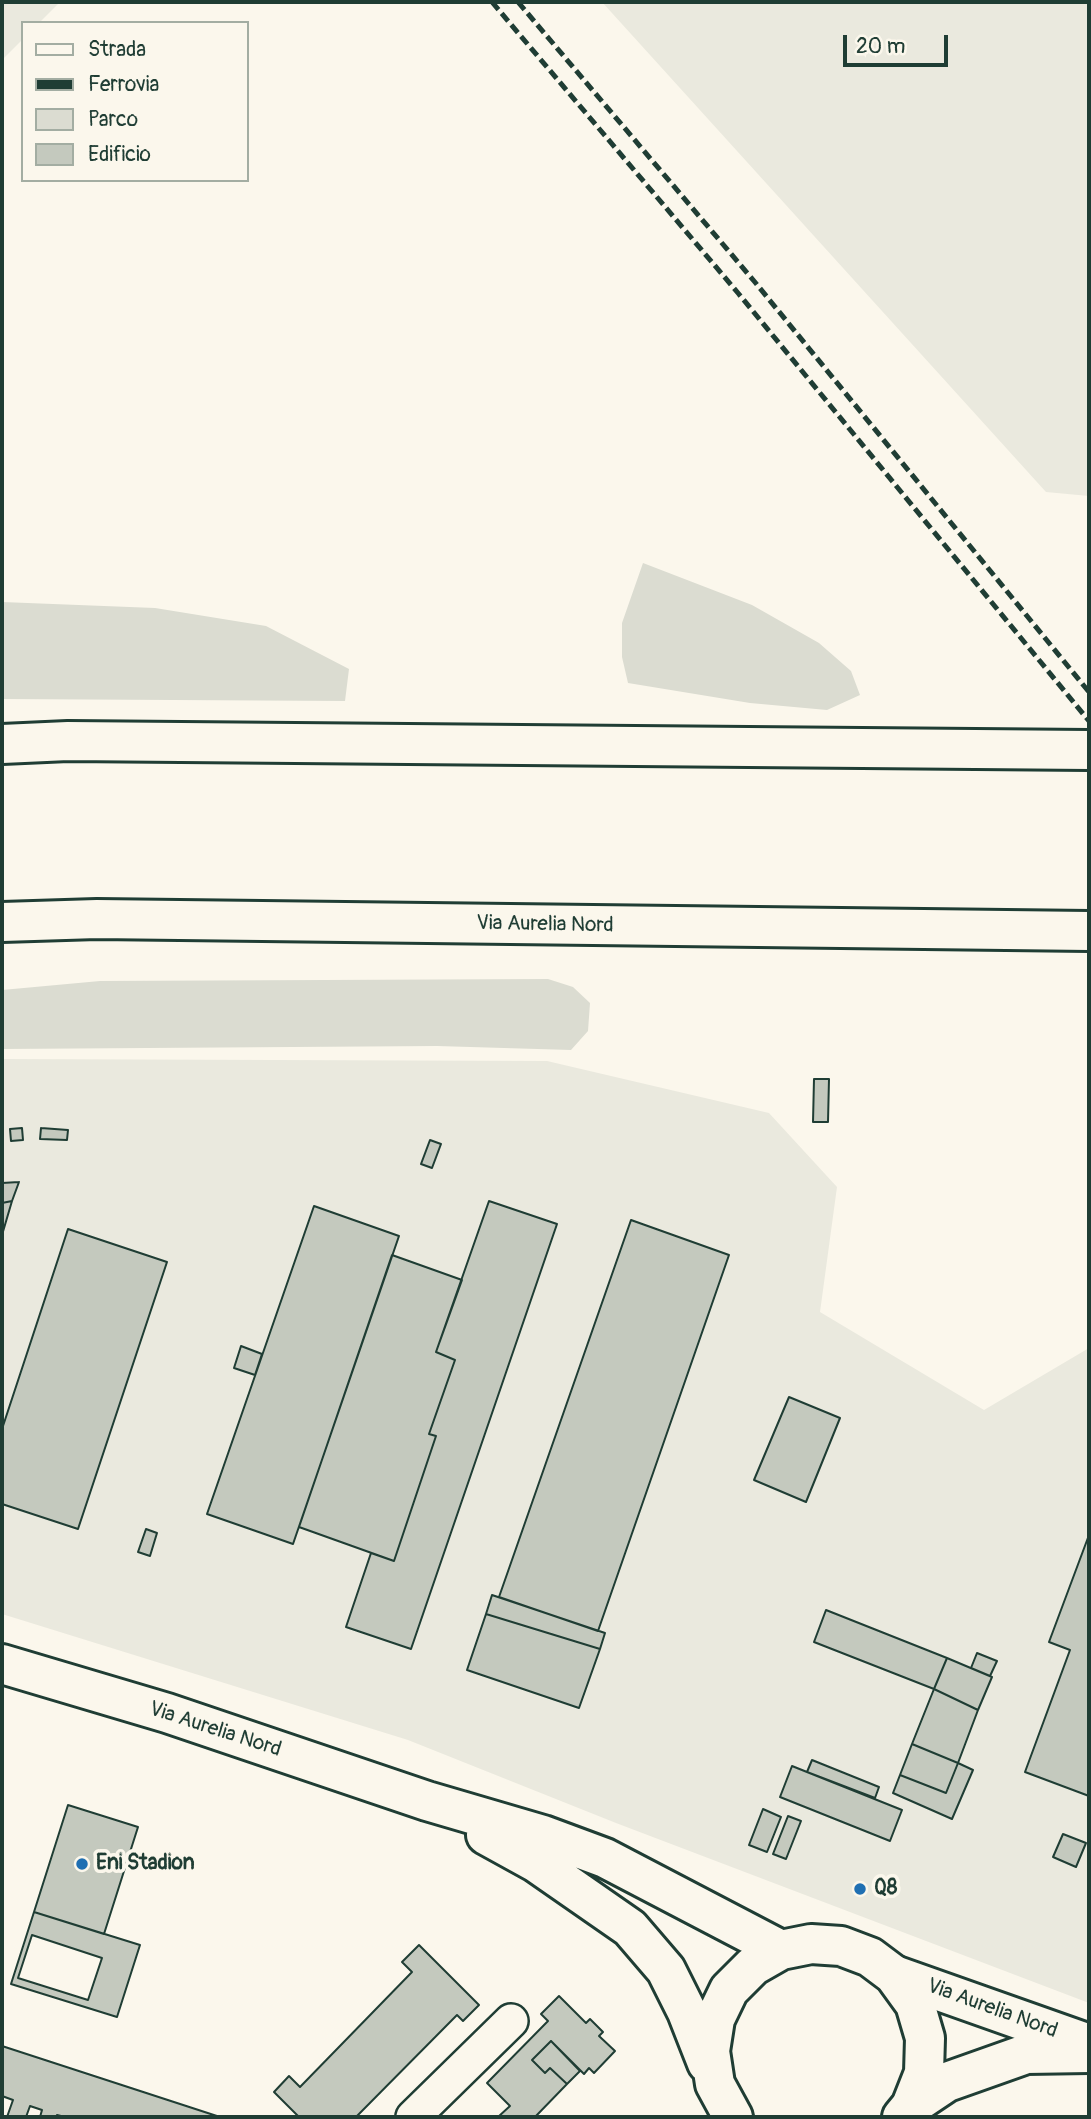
<!DOCTYPE html>
<html>
<head>
<meta charset="utf-8">
<style>
	body { margin:0 }
	#map { position:relative; width:1091px; height:2119px; overflow:hidden; background:#fbf7ec; font-family:Pangolin,sans-serif }
	canvas { display:block }
	.frame { position:absolute; inset:0; border:4px solid #1f3d34; pointer-events:none }
	.legend { position:absolute; left:21px; top:21px; width:228px; height:161px; box-sizing:border-box; background:#fbf7ec; border:2px solid #a3ada2; margin:0; padding:9px 12px; list-style:none; font-size:21px; color:#1f3d34 }
	.legend li { display:flex; align-items:center; gap:14px; height:35px }
	.legend b { width:35px; border:2px solid #a3ada2 }
	.scale { position:absolute; left:843px; top:35px; width:105px; height:32px; box-sizing:border-box; border:4px solid #1f3d34; border-top:0; padding-left:9px; font-size:21px; line-height:24px; white-space:nowrap; color:#1f3d34; -webkit-text-stroke:5px #fbf7ec; paint-order:stroke }
</style>
</head>
<body>
<div id="map">
<canvas width="1091" height="2119"></canvas>
<div class="frame"></div>
<ul class="legend">
<li><b style="height:9px;background:#fbf7ec"></b>Strada</li>
<li><b style="height:9px;background:#1f3d34"></b>Ferrovia</li>
<li><b style="height:19px;background:#dbdcd1"></b>Parco</li>
<li><b style="height:19px;background:#c4c9be"></b>Edificio</li>
</ul>
<div class="scale">20 m</div>
</div>
<script>
const context = document.querySelector('canvas').getContext('2d');
context.lineJoin = 'round';
function fill(path, color) {
  context.fillStyle = color;
  context.fill(path, 'evenodd');
}
function shape(rows) {
  const path = new Path2D();
  for (const r of rows) {
    path.moveTo(r[0], r[1]);
    for (let i = 2; i < r.length; i += 2) path.lineTo(r[i], r[i + 1]);
  }
  return path;
}
function stroke(path, color, width, dash) {
  context.strokeStyle = color;
  context.lineWidth = width;
  context.lineCap = dash ? 'butt' : 'round';
  context.setLineDash(dash || []);
  context.stroke(path);
}
function drawText(font, color, halo, rows, align = 'center') {
  context.font = font + ' Pangolin,sans-serif';
  context.lineWidth = 7;
  context.setLineDash([]);
  context.textBaseline = 'middle';
  context.strokeStyle = halo;
  context.fillStyle = color;
  for (const [text, x, y, turn = 0] of rows) {
    context.save();
    context.translate(x, y);
    context.rotate((+turn || 0) * Math.PI / 180);
    context.textAlign = isNaN(turn) ? turn : align;
    if (halo) context.strokeText(text, 0, 0);
    context.fillText(text, 0, 0);
    context.restore();
  }
}
fill(shape([
	[2,2,60,2,39,23,23,23,23,39,2,60],
	[602,2,1089,2,1089,496,1046,492],
	[2,1059,547,1061,769,1113,837,1187,820,1312,984,1410,1089,1348,1089,2003,616,1823,408,1740,2,1614]
]), '#eae9de');
fill(shape([
	[643,563,752,605,819,643,851,671,860,695,827,710,750,703,628,683,622,657,622,623],
	[2,602,155,608,266,626,349,669,345,701,2,699],
	[548,979,573,987,590,1003,588,1031,571,1050,437,1046,2,1049,2,990,100,981]
]), '#dbdcd1');
const building = shape([
	[814,1079,829,1079,828,1122,813,1122,814,1079],
	[22,1128,23,1140,11,1141,10,1129,22,1128],
	[41,1128,68,1130,67,1140,40,1139,41,1128],
	[430,1140,441,1144,432,1168,421,1164,430,1140],
	[19,1182,12,1201,2,1203,2,1183,19,1182],
	[12,1201,2,1235,2,1203,12,1201],
	[489,1201,557,1224,411,1649,346,1627,371,1553,394,1561,436,1436,429,1434,455,1360,436,1352,489,1201],
	[314,1206,399,1236,293,1544,207,1514,314,1206],
	[631,1220,729,1255,598,1631,499,1597,631,1220],
	[68,1229,167,1262,78,1529,2,1504,2,1429,68,1229],
	[392,1255,462,1280,436,1352,455,1360,429,1434,436,1436,394,1561,299,1527,392,1255],
	[241,1346,262,1354,255,1375,234,1368,241,1346],
	[789,1397,840,1418,806,1502,754,1480,789,1397],
	[146,1529,157,1533,150,1556,138,1552,146,1529],
	[1089,1535,1089,1796,1025,1772,1070,1650,1049,1642,1089,1535],
	[492,1595,605,1633,600,1649,486,1614,492,1595],
	[826,1610,947,1658,934,1689,814,1642,826,1610],
	[486,1614,600,1649,579,1708,467,1670,486,1614],
	[977,1653,997,1661,990,1676,971,1668,977,1653],
	[947,1658,992,1677,978,1710,934,1689,947,1658],
	[934,1689,978,1710,958,1763,912,1744,934,1689],
	[912,1744,958,1763,946,1793,900,1775,912,1744],
	[812,1760,879,1787,875,1798,807,1772,812,1760],
	[958,1763,973,1770,952,1819,893,1793,900,1775,946,1793,958,1763],
	[792,1766,902,1810,890,1841,780,1797,792,1766],
	[68,1805,138,1827,104,1934,34,1912,68,1805],
	[763,1809,781,1817,767,1852,749,1845,763,1809],
	[788,1816,801,1821,786,1859,773,1854,788,1816],
	[1063,1834,1086,1843,1076,1867,1053,1857,1063,1834],
	[34,1912,140,1945,117,2017,11,1984,34,1912],
	[32,1935,102,1958,88,2000,18,1978,32,1935],
	[419,1945,479,2005,463,2021,457,2015,356,2117,299,2117,274,2092,289,2076,300,2087,412,1972,402,1962,419,1945],
	[559,1996,586,2023,590,2019,603,2032,599,2036,615,2051,594,2073,589,2068,584,2074,551,2041,532,2060,545,2073,550,2068,567,2084,535,2117,498,2117,510,2106,487,2083,548,2021,541,2014,559,1996],
	[551,2041,580,2071,567,2084,550,2068,545,2073,532,2060,551,2041],
	[2,2046,220,2117,65,2117,57,2115,56,2117,40,2117,42,2110,30,2106,26,2117,7,2117,13,2100,2,2096,2,2046]
]);
fill(building, '#c4c9be');
stroke(building, '#1f3d34', 2);
const minor = shape([
	[413,2117,511,2021]
]);
const secondary = shape([
	[2,744,68,741,1089,750],
	[2,922,97,919,1089,931],
	[894,1975,1089,2044],
	[911,2106,947,2082,1026,2054,1089,2053]
]);
const primary = shape([
	[2,1664,167,1713,427,1801,543,1835,605,1858,781,1950],
	[486,1835,535,1862,630,1928,666,1970,687,2012,707,2063],
	[733,2117,715,2084,710,2051,715,2019,729,1990,753,1966,781,1950,811,1944,841,1946,870,1957,894,1975,915,2004,925,2038,924,2073,911,2106,902,2117]
]);
stroke(minor, '#1f3d34', 38);
stroke(secondary, '#1f3d34', 44);
stroke(primary, '#1f3d34', 44);
stroke(minor, '#fbf7ec', 33);
stroke(secondary, '#fbf7ec', 38);
stroke(primary, '#fbf7ec', 38);
stroke(shape([
	[492,2,738,293,1089,721],
	[518,2,754,281,1089,692]
]), '#1f3d34', 5, [10, 5]);
for (const [x, y, r, color] of [
	[82,1864,7,"#1f6fb2"],
	[860,1889,7,"#1f6fb2"]
]) {
  const dot = new Path2D();
  dot.arc(x, y, r, 0, 2 * Math.PI);
  context.fillStyle = color;
  context.fill(dot);
  stroke(dot, '#fbf7ec', 2.5);
}
drawText('21px', '#1f3d34', '#fbf7ec', [
	["Via Aurelia Nord",545,925,1],
	["Via Aurelia Nord",215,1730,18],
	["Via Aurelia Nord",992,2009,20]
]);
drawText('bold 21px', '#1f3d34', '#fbf7ec', [
	["Eni Stadion",96,1864],
	["Q8",874,1889]
], 'left');
</script>
</body>
</html>
